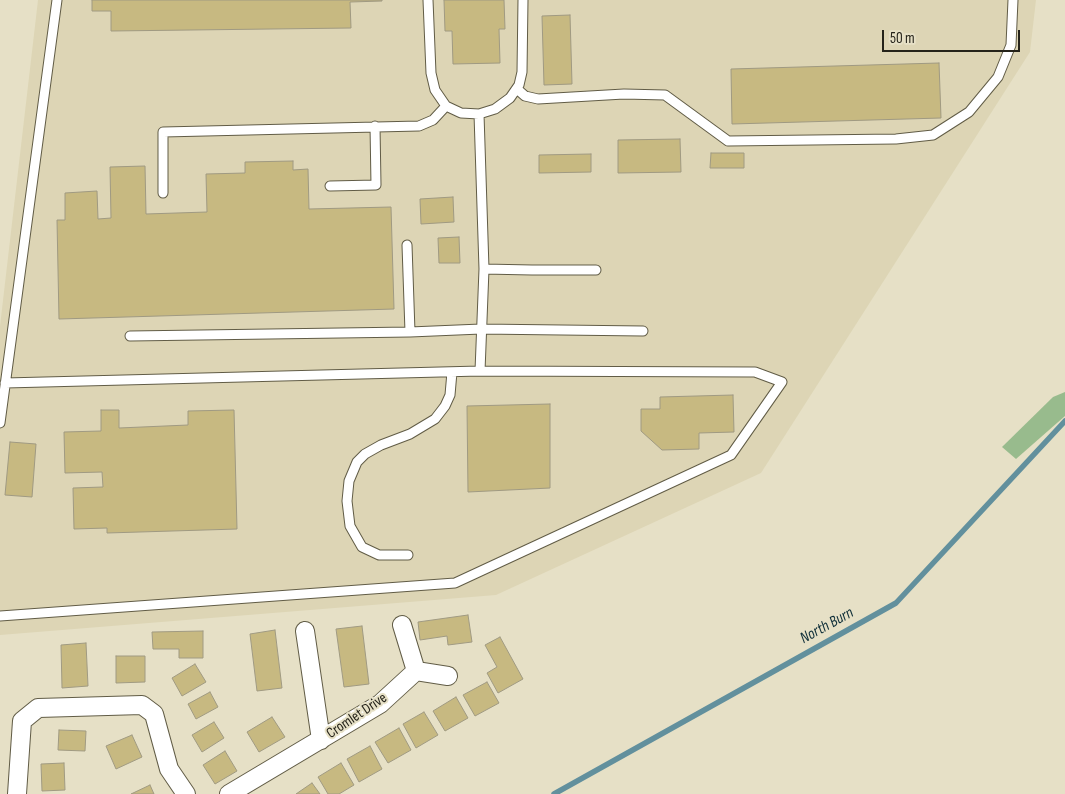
<!DOCTYPE html>
<html>
<head>
<meta charset="utf-8">
<style>
	body { margin:0 }
	#map { position:relative; width:1065px; height:794px; overflow:hidden; background:#e6e0c6; font-family:"Sofia Sans Condensed",sans-serif }
	canvas { display:block }
	.scale { position:absolute; left:882px; top:30px; width:138px; height:22px; box-sizing:border-box; border:2px solid #25231a; border-top:0; padding-left:6px; font-size:15px; line-height:18px; white-space:nowrap; color:#25231a; -webkit-text-stroke:4px #e6e0c6; paint-order:stroke }
</style>
</head>
<body>
<div id="map">
<canvas width="1065" height="794"></canvas>
<div class="scale">50 m</div>
</div>
<script>
const context = document.querySelector('canvas').getContext('2d');
context.lineJoin = 'round';
function fill(path, color) {
  context.fillStyle = color;
  context.fill(path, 'evenodd');
}
function shape(rows) {
  const path = new Path2D();
  for (const r of rows) {
    path.moveTo(r[0], r[1]);
    for (let i = 2; i < r.length; i += 2) path.lineTo(r[i], r[i + 1]);
  }
  return path;
}
function stroke(path, color, width, dash) {
  context.strokeStyle = color;
  context.lineWidth = width;
  context.lineCap = dash ? 'butt' : 'round';
  context.setLineDash(dash || []);
  context.stroke(path);
}
function drawText(font, color, halo, rows, align = 'center') {
  context.font = font + ' "Sofia Sans Condensed",sans-serif';
  context.lineWidth = 4;
  context.setLineDash([]);
  context.textBaseline = 'middle';
  context.strokeStyle = halo;
  context.fillStyle = color;
  for (const [text, x, y, turn = 0] of rows) {
    context.save();
    context.translate(x, y);
    context.rotate((+turn || 0) * Math.PI / 180);
    context.textAlign = isNaN(turn) ? turn : align;
    if (halo) context.strokeText(text, 0, 0);
    context.fillText(text, 0, 0);
    context.restore();
  }
}
fill(shape([
	[38,0,1036,0,1030,52,761,473,496,595,0,635,0,326]
]), '#ddd5b5');
fill(shape([
	[1065,392,1065,416,1016,459,1002,447,1053,397]
]), '#98bb8d');
stroke(shape([
	[554,794,896,603,1065,421]
]), '#62909d', 5.5);
const building = shape([
	[92,0,382,0,382,1,350,2,351,28,111,31,111,11,92,11,92,0],
	[444,0,504,0,505,29,499,29,500,63,453,64,452,31,445,31,444,0],
	[570,15,572,84,544,85,542,16,570,15],
	[939,63,941,118,732,124,731,69,939,63],
	[680,139,681,172,618,173,618,140,680,139],
	[711,153,744,153,744,168,710,168,711,153],
	[591,154,591,172,539,173,539,155,591,154],
	[293,161,293,170,308,169,309,209,391,207,394,309,59,319,57,220,65,220,65,193,97,191,98,219,111,218,110,167,145,166,146,214,207,212,206,174,245,173,245,162,293,161],
	[453,197,454,222,421,224,420,199,453,197],
	[459,237,460,263,439,263,438,238,459,237],
	[733,395,734,432,699,433,699,449,662,450,641,431,641,409,660,409,660,397,733,395],
	[550,404,550,488,468,492,467,406,550,404],
	[101,410,119,410,119,428,188,425,188,411,234,410,237,529,107,533,107,528,74,529,73,488,103,487,102,472,65,473,64,432,101,431,101,410],
	[10,442,36,444,32,497,5,495,10,442],
	[468,615,472,642,448,645,447,636,420,640,418,622,468,615],
	[362,626,369,684,344,687,336,629,362,626],
	[275,630,282,688,257,691,250,634,275,630],
	[203,631,203,658,179,658,179,649,153,649,152,632,203,631],
	[500,637,523,679,498,693,487,673,497,667,485,645,500,637],
	[86,643,88,686,62,688,61,645,86,643],
	[116,656,145,656,145,682,116,683,116,656],
	[195,664,206,682,182,696,172,678,195,664],
	[487,682,499,703,475,716,463,695,487,682],
	[210,692,218,707,196,719,188,704,210,692],
	[456,697,468,718,445,731,433,711,456,697],
	[424,712,438,735,416,748,403,724,424,712],
	[272,717,285,737,259,752,247,732,272,717],
	[214,722,224,738,202,752,192,735,214,722],
	[399,728,411,750,388,763,375,742,399,728],
	[59,730,86,731,85,751,58,750,59,730],
	[132,735,142,757,116,769,106,746,132,735],
	[370,746,382,769,359,782,347,759,370,746],
	[225,751,237,771,215,784,203,765,225,751],
	[64,763,65,790,42,791,41,764,64,763],
	[341,763,354,785,339,794,328,794,318,777,341,763],
	[312,783,320,794,296,794,312,783],
	[150,785,154,794,131,794,150,785]
]);
fill(building, '#c7b981');
stroke(building, '#a09a82', 1);
const lane = shape([
	[428,0,431,73,435,90,446,106,461,113,479,114],
	[517,89,525,96,538,99,624,94,665,95,728,141,896,139,933,135,969,112,998,77,1011,45,1013,0],
	[330,186,376,185,375,126],
	[163,193,163,132,419,126,433,120,446,106],
	[407,245,410,332],
	[484,269,532,270,596,270],
	[130,336,410,332,481,329,643,331],
	[480,371,484,269,479,114,495,109,510,98,519,85,522,72,523,0],
	[0,423,57,0],
	[408,555,379,555,362,547,350,526,347,501,349,481,357,462,365,454,381,445,410,434,435,419,445,406,450,395,452,372],
	[0,616,455,583,731,455,782,382,755,372,480,371,5,383]
]);
const street = shape([
	[305,631,321,740],
	[416,671,448,676],
	[17,794,22,721,38,708,142,705,154,714,169,769,186,794],
	[229,794,380,704,416,671,402,625]
]);
stroke(lane, '#615c46', 11);
stroke(street, '#615c46', 20);
stroke(lane, '#fff', 9);
stroke(street, '#fff', 18);
drawText('15px', '#25231a', '#e6e0c6', [
	["Cromlet Drive",357,716,-34]
]);
drawText('italic 16px', '#0e2e38', '#e6e0c6', [
	["North Burn",827,626,-29]
]);
</script>
</body>
</html>
